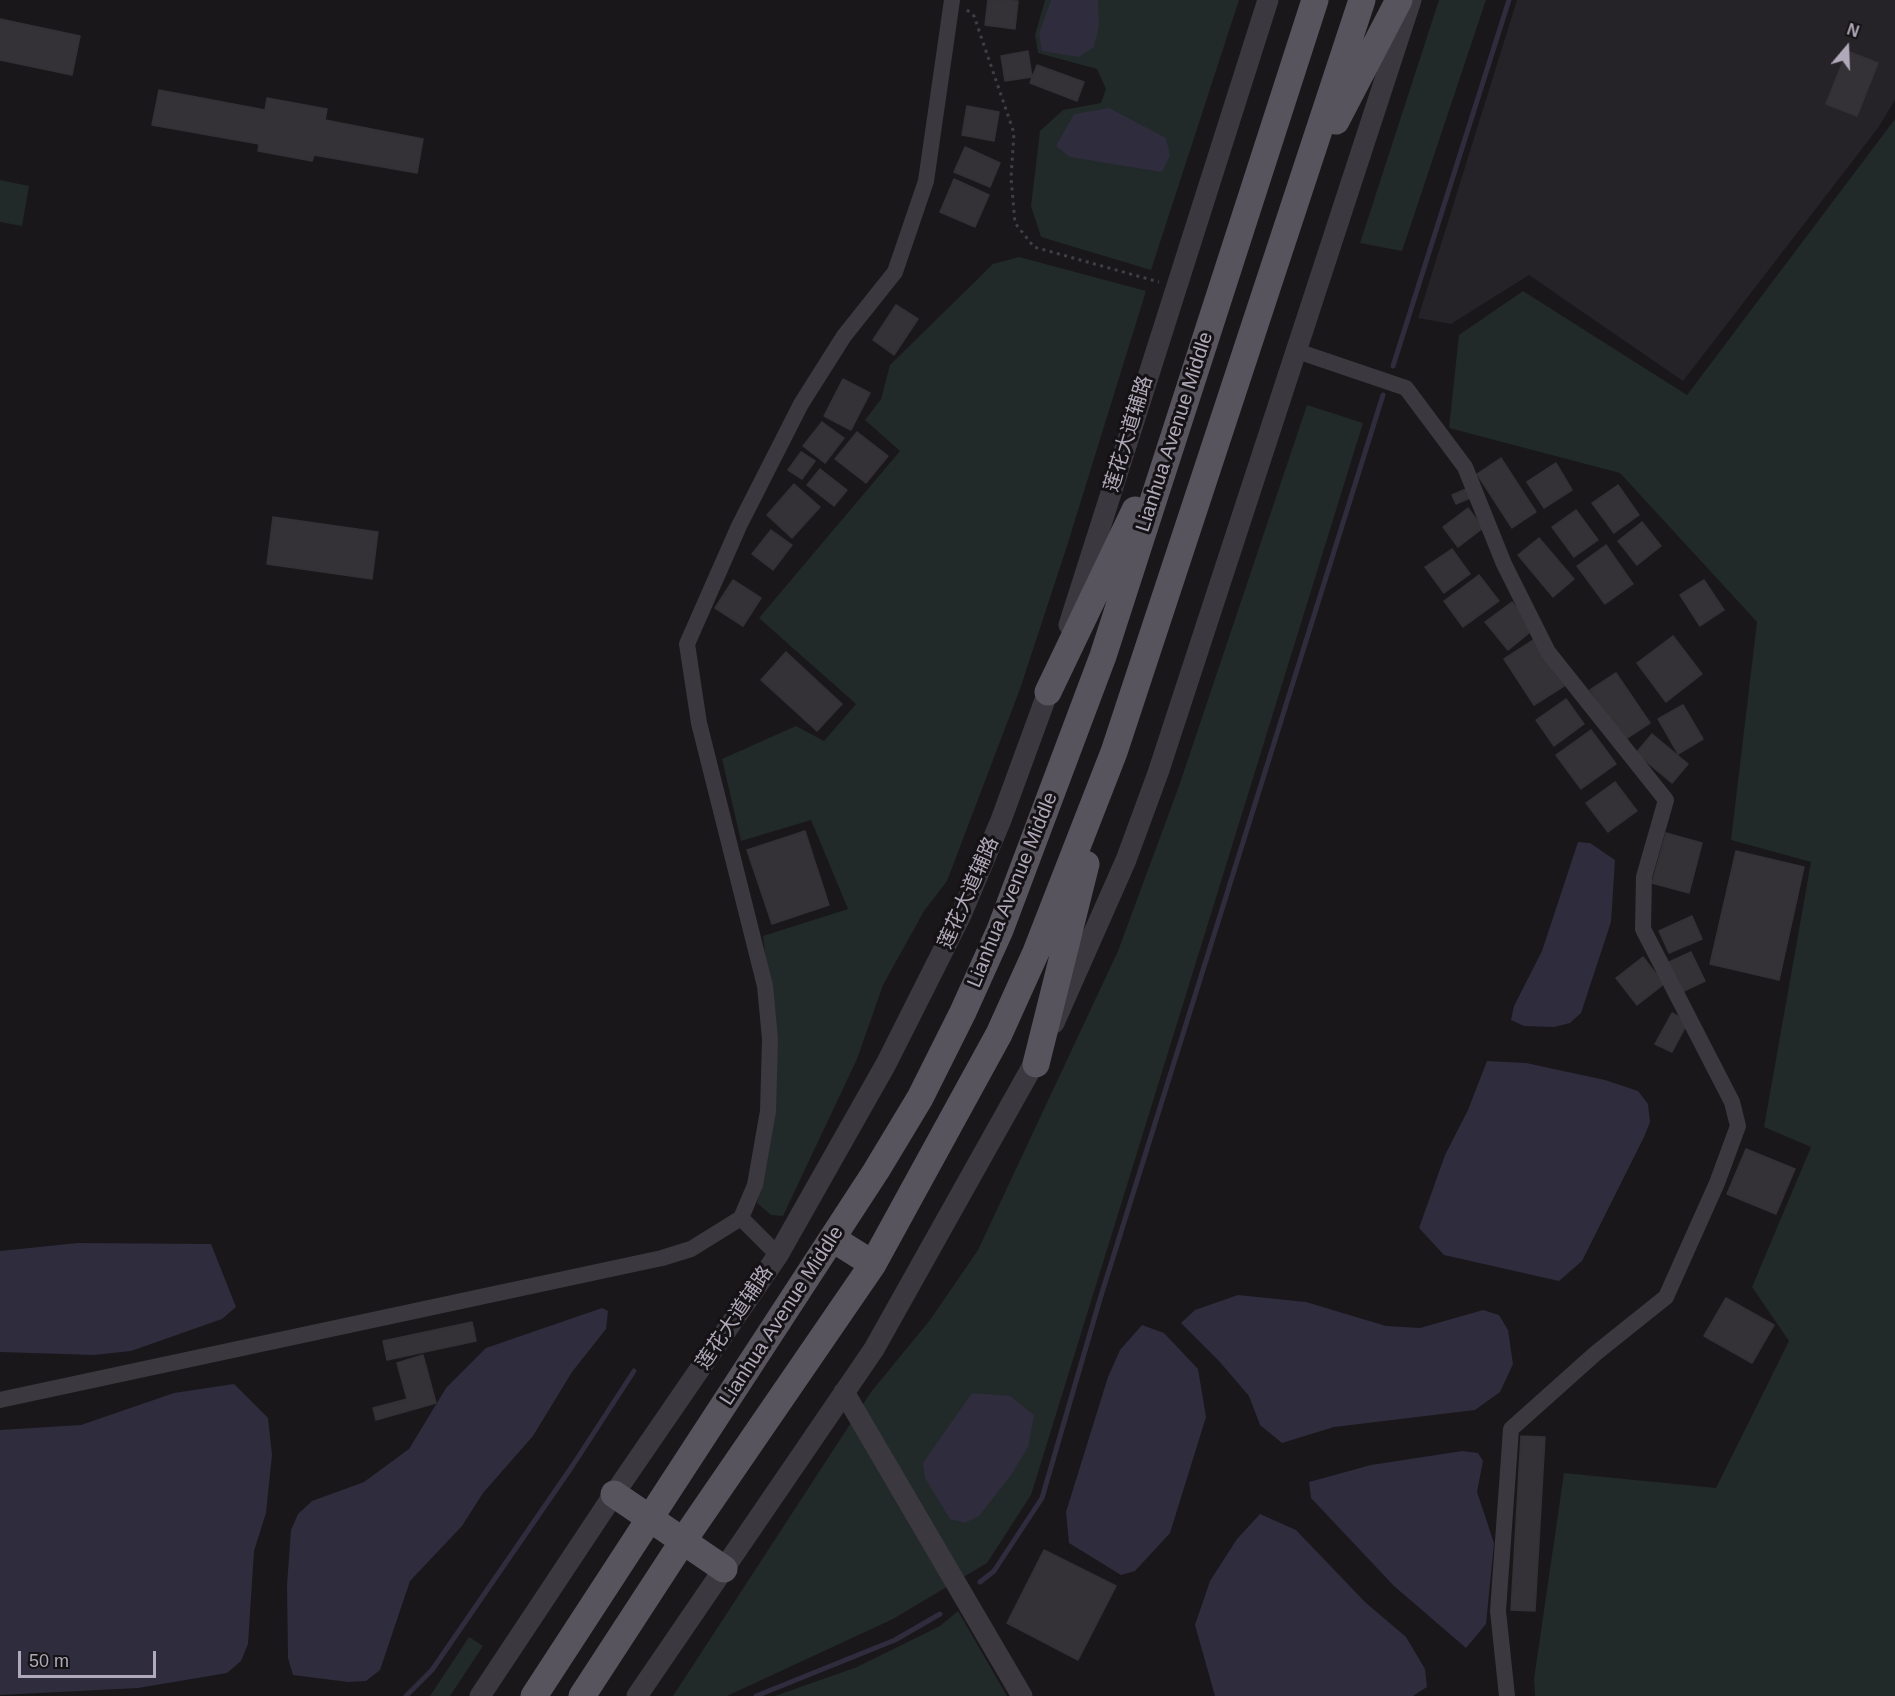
<!DOCTYPE html>
<html>
<head>
<meta charset="utf-8">
<style>
	body { margin:0 }
	#map { position:relative; width:1895px; height:1696px; overflow:hidden; background:#191719; font-family:Arial,sans-serif }
	canvas { display:block }
	.north { position:absolute; left:1817px; top:18px; width:60px; height:60px; -webkit-text-stroke:4px #141214; paint-order:stroke; rotate:19deg; font-size:16px; font-weight:700; line-height:24px; text-align:center; color:#afa9ba }
	.north::after { content:''; display:block; margin:auto; width:21px; height:27px; background:#afa9ba; clip-path:polygon(50% 0,100% 100%,50% 72%,0 100%) }
	.scale { position:absolute; left:18px; top:1651px; width:138px; height:27px; box-sizing:border-box; border:3px solid #afa9ba; border-top:0; padding-left:8px; font-size:18px; line-height:21px; white-space:nowrap; color:#afa9ba; -webkit-text-stroke:4px #141214; paint-order:stroke }
</style>
</head>
<body>
<div id="map">
<canvas width="1895" height="1696"></canvas>
<div class="north">N</div>
<div class="scale">50 m</div>
</div>
<script>
const context = document.querySelector('canvas').getContext('2d');
context.lineJoin = 'round';
function fill(path, color) {
  context.fillStyle = color;
  context.fill(path, 'evenodd');
}
function shape(rows) {
  const path = new Path2D();
  for (const r of rows) {
    path.moveTo(r[0], r[1]);
    for (let i = 2; i < r.length; i += 2) path.lineTo(r[i], r[i + 1]);
  }
  return path;
}
function stroke(path, color, width, dash) {
  context.strokeStyle = color;
  context.lineWidth = width;
  context.lineCap = dash ? 'butt' : 'round';
  context.setLineDash(dash || []);
  context.stroke(path);
}
function drawText(font, color, halo, rows, align = 'center') {
  context.font = font + ' Arial,"Noto Sans SC",sans-serif';
  context.lineWidth = 6;
  context.setLineDash([]);
  context.textBaseline = 'middle';
  context.strokeStyle = halo;
  context.fillStyle = color;
  for (const [text, x, y, turn = 0] of rows) {
    context.save();
    context.translate(x, y);
    context.rotate((+turn || 0) * Math.PI / 180);
    context.textAlign = isNaN(turn) ? turn : align;
    if (halo) context.strokeText(text, 0, 0);
    context.fillText(text, 0, 0);
    context.restore();
  }
}
fill(shape([
	[1517,0,1895,0,1895,100,1878,128,1683,381,1529,275,1451,324,1418,318]
]), '#252327');
fill(shape([
	[1045,0,1239,0,1151,270,1041,237,1031,206,1040,131,1063,110,1101,103,1106,89,1097,69,1038,53,1035,35],
	[1439,0,1486,0,1402,251,1360,243],
	[1895,119,1895,1696,1535,1696,1534,1679,1564,1473,1716,1488,1789,1341,1752,1287,1811,1147,1764,1127,1811,862,1731,840,1757,622,1620,473,1449,428,1459,335,1523,291,1687,395],
	[0,180,29,186,22,226,0,222],
	[1019,257,1146,291,1067,546,1020,689,947,881,924,911,883,985,857,1059,783,1216,771,1215,757,1203,763,1181,776,1038,763,936,848,909,811,820,741,841,722,759,796,726,824,741,856,704,759,618,900,451,865,420,881,399,890,365,993,264],
	[1307,405,1363,423,1031,1495,987,1563,893,1619,727,1696,673,1696,871,1392,930,1320,978,1250,1118,951,1179,786],
	[958,1611,1007,1696,775,1696,857,1667,940,1626],
	[469,1637,483,1646,450,1696,430,1696]
]), '#212a28');
fill(shape([
	[1051,0,1098,0,1099,26,1094,47,1079,57,1042,51,1039,34],
	[1109,108,1166,138,1170,156,1162,172,1070,157,1056,146,1074,114],
	[1578,842,1590,843,1615,860,1611,922,1581,1013,1570,1023,1554,1027,1524,1026,1511,1020,1514,1006,1542,951],
	[1487,1061,1526,1063,1605,1080,1638,1091,1648,1104,1650,1122,1644,1137,1582,1261,1559,1281,1444,1255,1419,1228,1445,1155,1468,1110],
	[78,1243,211,1244,236,1307,222,1319,131,1351,94,1355,0,1352,0,1251],
	[1238,1295,1306,1302,1386,1326,1420,1328,1483,1310,1499,1315,1508,1330,1513,1364,1500,1392,1475,1410,1334,1427,1282,1443,1260,1425,1249,1396,1219,1361,1181,1323,1195,1310],
	[602,1308,608,1311,606,1329,572,1372,533,1436,483,1493,462,1526,410,1581,380,1670,366,1681,348,1682,293,1675,288,1658,287,1585,291,1530,298,1514,312,1501,364,1482,409,1449,446,1388,486,1348],
	[1142,1325,1164,1333,1198,1369,1206,1417,1170,1533,1135,1571,1121,1575,1069,1543,1066,1512,1108,1377,1120,1350],
	[234,1384,268,1418,272,1455,266,1513,254,1551,248,1644,241,1661,227,1673,138,1688,0,1695,0,1430,81,1425,174,1393],
	[972,1393,1010,1396,1034,1415,1028,1447,1011,1475,979,1516,965,1523,950,1519,925,1478,923,1463],
	[1462,1451,1478,1453,1483,1461,1477,1492,1494,1543,1486,1624,1466,1648,1394,1586,1311,1498,1309,1482,1371,1465],
	[1260,1514,1296,1530,1365,1602,1406,1637,1425,1669,1427,1687,1413,1696,1215,1696,1195,1625,1210,1581,1237,1539]
]), '#2f2c3e');
stroke(shape([
	[1393,366,1509,0],
	[980,1582,994,1571,1042,1498,1100,1299,1383,395],
	[406,1696,432,1670,573,1465,634,1371],
	[756,1696,895,1640,940,1614]
]), '#2f2c3e', 5);
const building = shape([
	[988,0,1018,1,1015,29,985,25,988,0],
	[0,19,80,36,72,75,0,60,0,19],
	[1028,51,1032,77,1005,81,1001,56,1028,51],
	[1847,51,1878,63,1857,116,1826,104,1847,51],
	[1037,65,1084,82,1077,101,1030,83,1037,65],
	[159,90,265,110,267,98,327,109,325,120,423,139,417,173,314,155,312,161,258,151,259,144,152,125,159,90],
	[967,106,999,112,994,141,962,135,967,106],
	[965,147,1000,163,990,187,954,172,965,147],
	[954,179,989,195,975,227,940,212,954,179],
	[896,305,918,319,894,355,873,340,896,305],
	[843,379,870,393,851,430,824,416,843,379],
	[822,422,844,438,825,463,803,446,822,422],
	[857,432,888,456,866,483,835,459,857,432],
	[801,452,815,461,802,479,788,470,801,452],
	[1501,458,1536,512,1512,528,1477,474,1501,458],
	[1556,463,1572,490,1544,508,1527,482,1556,463],
	[820,469,847,490,834,506,807,485,820,469],
	[794,484,820,507,792,538,767,515,794,484],
	[1618,485,1639,515,1614,533,1592,503,1618,485],
	[1466,489,1470,498,1456,504,1452,495,1466,489],
	[1468,508,1483,528,1458,547,1443,527,1468,508],
	[1576,510,1598,540,1574,557,1552,527,1576,510],
	[273,517,378,532,372,579,267,564,273,517],
	[1642,522,1661,546,1637,565,1618,541,1642,522],
	[771,530,792,545,773,570,752,554,771,530],
	[1539,538,1574,579,1553,597,1518,555,1539,538],
	[1606,545,1633,584,1605,604,1577,566,1606,545],
	[1452,549,1470,574,1444,593,1425,567,1452,549],
	[1479,575,1499,601,1463,627,1444,601,1479,575],
	[733,580,761,598,743,626,715,608,733,580],
	[1704,580,1724,610,1700,626,1680,595,1704,580],
	[1512,602,1534,629,1508,650,1485,622,1512,602],
	[1673,636,1702,674,1666,702,1637,663,1673,636],
	[1535,639,1564,686,1534,705,1504,659,1535,639],
	[786,652,842,704,817,731,761,680,786,652],
	[1616,673,1650,723,1624,740,1590,690,1616,673],
	[1566,699,1584,724,1554,746,1536,720,1566,699],
	[1683,705,1703,739,1678,754,1658,719,1683,705],
	[1591,730,1616,764,1581,789,1556,755,1591,730],
	[1652,734,1688,764,1672,783,1636,753,1652,734],
	[1615,782,1637,811,1608,832,1586,803,1615,782],
	[805,831,829,905,772,924,747,850,805,831],
	[1666,833,1702,843,1689,893,1652,883,1666,833],
	[1736,851,1804,867,1779,980,1710,964,1736,851],
	[1692,916,1702,939,1669,953,1659,931,1692,916],
	[1691,952,1705,981,1682,992,1667,963,1691,952],
	[1643,957,1664,984,1637,1005,1616,978,1643,957],
	[1672,1013,1688,1022,1672,1052,1655,1044,1672,1013],
	[1746,1149,1795,1169,1776,1214,1727,1194,1746,1149],
	[1726,1298,1774,1325,1752,1363,1704,1336,1726,1298],
	[472,1322,476,1341,387,1360,383,1341,472,1322],
	[423,1355,436,1403,376,1420,373,1408,407,1399,397,1363,423,1355],
	[1521,1436,1545,1437,1535,1611,1511,1610,1521,1436],
	[1044,1550,1116,1586,1078,1660,1007,1623,1044,1550]
]);
fill(building, '#343236');
stroke(building, '#343136', 1.5);
stroke(shape([
	[967,10,974,16,1014,133,1011,178,1015,223,1034,247,1159,282]
]), '#413e46', 3, [3, 4.5]);
stroke(shape([
	[1297,351,1406,388,1465,467,1504,564,1548,652,1666,800,1644,877,1643,929,1732,1102,1738,1126,1717,1183,1666,1297,1596,1353,1511,1429,1498,1611,1507,1696],
	[778,1255,741,1218,755,1185,768,1111,770,1039,765,986,699,723,687,644,739,526,801,404,844,336,895,272,926,181,952,0],
	[0,1400,662,1258,691,1249,741,1218]
]), '#3b383f', 16);
stroke(shape([
	[1069,625,1268,0],
	[1054,1023,1126,860,1158,773,1411,0],
	[844,1392,1022,1696],
	[480,1696,614,1494,778,1255,886,1064,961,915,1001,820,1053,678],
	[637,1696,874,1349,1041,1051]
]), '#3b383f', 21);
stroke(shape([
	[1336,121,1399,0],
	[1048,692,1135,510],
	[1036,1064,1086,864],
	[833,1239,873,1264],
	[614,1494,724,1569],
	[534,1696,876,1171,920,1098,963,1012,1000,930,1103,656,1315,0],
	[582,1696,683,1541,873,1264,999,1034,1036,952,1114,752,1362,0]
]), '#58545e', 27);
drawText('20px', '#afa9ba', '#141214', [
	["Lianhua Avenue Middle",1175,432,-72],
	["莲花大道辅路",1129,434,-73],
	["Lianhua Avenue Middle",1013,890,-68],
	["莲花大道辅路",969,893,-66],
	["Lianhua Avenue Middle",782,1316,-57],
	["莲花大道辅路",735,1318,-56]
]);
</script>
</body>
</html>
